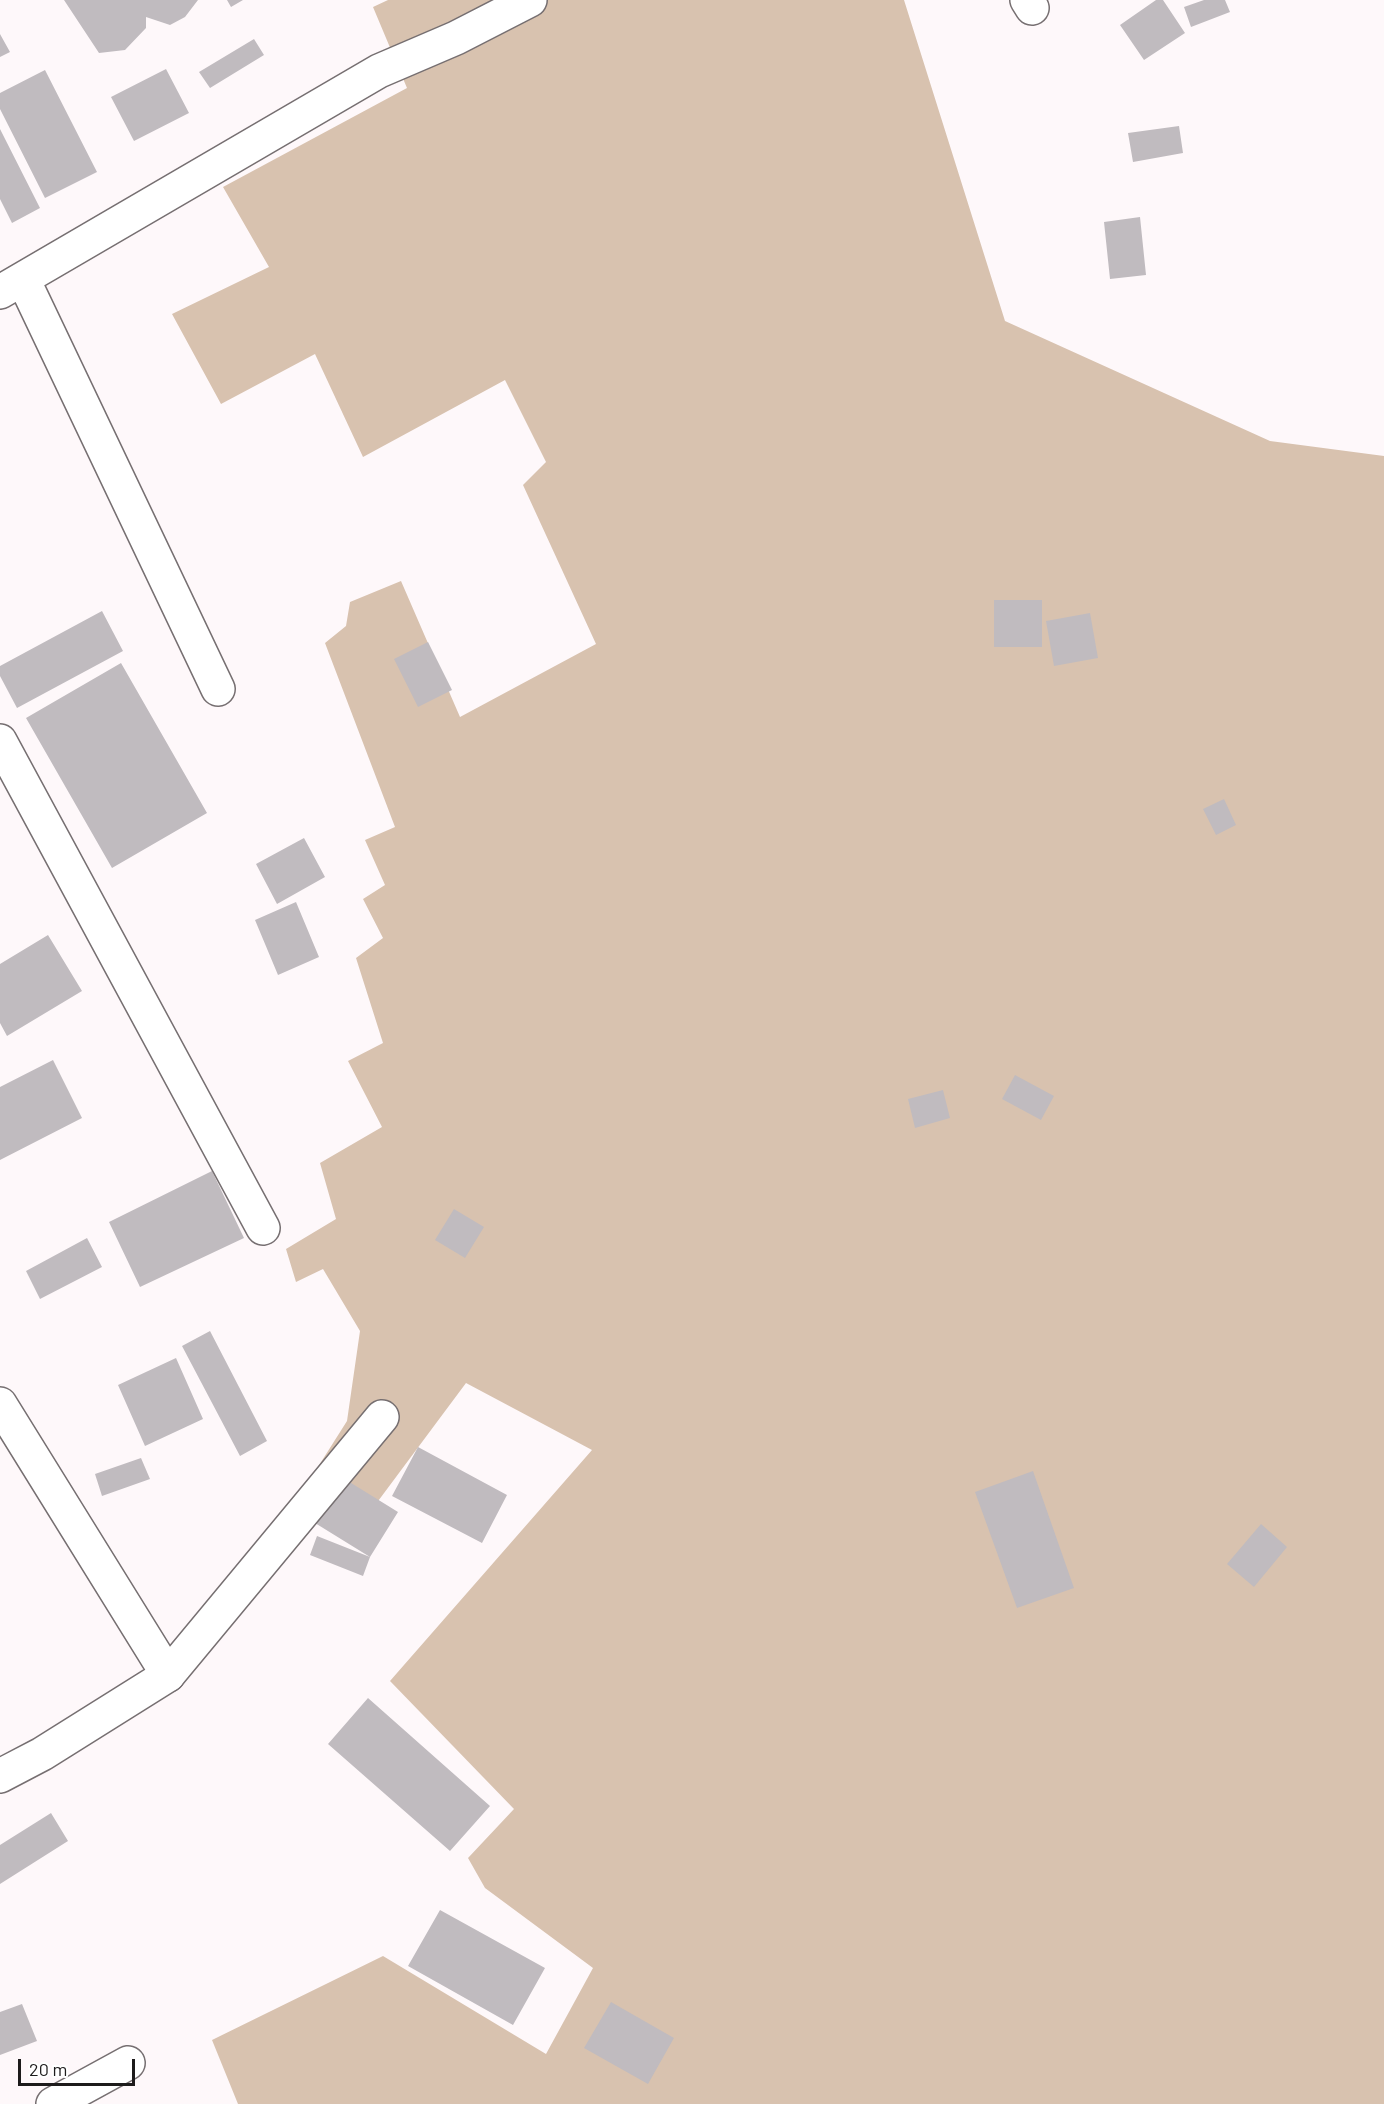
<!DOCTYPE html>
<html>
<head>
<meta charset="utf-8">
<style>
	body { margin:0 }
	#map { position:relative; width:1384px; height:2104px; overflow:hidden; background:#fef8fa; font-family:Barlow,sans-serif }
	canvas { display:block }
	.scale { position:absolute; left:18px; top:2059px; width:117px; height:27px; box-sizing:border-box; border:3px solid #1d1b1b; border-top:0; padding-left:8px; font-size:18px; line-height:21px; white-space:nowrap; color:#1d1b1b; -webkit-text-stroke:4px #fff; paint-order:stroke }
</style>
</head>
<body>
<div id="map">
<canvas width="1384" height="2104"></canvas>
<div class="scale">20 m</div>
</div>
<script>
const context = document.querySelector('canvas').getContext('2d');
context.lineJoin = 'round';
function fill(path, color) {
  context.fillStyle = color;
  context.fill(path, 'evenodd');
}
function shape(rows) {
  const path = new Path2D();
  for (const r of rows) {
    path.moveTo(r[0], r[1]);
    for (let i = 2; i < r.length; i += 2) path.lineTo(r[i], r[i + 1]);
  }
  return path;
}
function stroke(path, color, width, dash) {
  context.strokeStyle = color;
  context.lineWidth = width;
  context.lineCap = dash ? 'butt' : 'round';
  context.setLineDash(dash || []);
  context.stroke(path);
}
fill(shape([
	[388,0,904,0,1005,321,1270,441,1384,456,1384,2104,238,2104,212,2040,383,1956,546,2054,593,1968,485,1888,468,1858,514,1809,390,1681,592,1450,466,1383,361,1524,316,1470,347,1421,360,1331,323,1269,296,1282,286,1249,336,1219,320,1163,382,1127,348,1061,383,1043,356,958,383,938,363,899,385,885,365,840,395,827,325,643,346,626,350,602,401,581,460,717,596,644,523,485,546,462,505,380,363,457,315,354,221,404,172,314,269,267,223,187,407,88,373,7]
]), '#d8c2af');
fill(shape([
	[64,0,198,0,185,17,170,25,146,17,146,28,125,50,99,53],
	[227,0,243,0,231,7],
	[1156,0,1163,0,1185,33,1144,60,1120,25],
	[1204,0,1225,0,1230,12,1191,27,1184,7],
	[0,34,10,52,0,57],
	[254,39,264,55,210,88,199,72],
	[166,69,189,113,134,141,111,97],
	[45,70,97,172,45,198,0,109,0,93],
	[1179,126,1183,153,1133,162,1128,133],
	[0,129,40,208,12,223,0,199],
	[1140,217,1146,275,1110,279,1104,222],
	[994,600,1042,600,1042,647,994,647],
	[102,611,123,651,17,708,0,676,0,666],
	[1090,613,1098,658,1054,666,1046,621],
	[428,642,452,690,418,707,394,659],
	[121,663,207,813,112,868,26,718],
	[1224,799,1236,825,1216,835,1203,809],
	[304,838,325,877,277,904,256,864],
	[296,902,319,957,278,975,255,920],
	[48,935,82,991,7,1036,0,1023,0,964],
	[53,1060,82,1118,0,1160,0,1087],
	[1015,1075,1054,1096,1041,1120,1002,1099],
	[943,1090,950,1118,915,1128,908,1099],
	[212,1171,244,1238,140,1287,109,1222],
	[454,1209,484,1227,465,1258,435,1240],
	[87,1238,102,1267,40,1299,26,1271],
	[210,1331,267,1441,240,1456,182,1346],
	[176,1358,203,1419,145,1446,118,1385],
	[418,1447,507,1495,482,1543,392,1496],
	[141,1458,150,1479,102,1496,95,1474],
	[1033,1471,1074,1588,1017,1608,975,1492],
	[343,1478,398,1512,370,1557,315,1523],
	[1261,1524,1287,1547,1254,1587,1227,1564],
	[317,1536,370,1557,363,1576,310,1555],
	[368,1698,490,1806,450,1851,328,1744],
	[51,1813,68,1841,0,1884,0,1845],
	[440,1910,545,1968,513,2025,408,1966],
	[611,2002,674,2038,648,2084,584,2048],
	[22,2004,37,2041,0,2055,0,2012]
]), '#c0bbbf');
const street = shape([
	[1027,0,1032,8],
	[23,279,218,689],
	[0,292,379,71,456,38,530,0],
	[0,741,263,1228],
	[168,1675,382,1417],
	[53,2104,128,2063]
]);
const secondary = shape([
	[0,1404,168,1675,42,1754,0,1776]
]);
stroke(street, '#766f71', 36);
stroke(secondary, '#766f71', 36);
stroke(street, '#fff', 33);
stroke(secondary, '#fff', 33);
</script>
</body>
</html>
